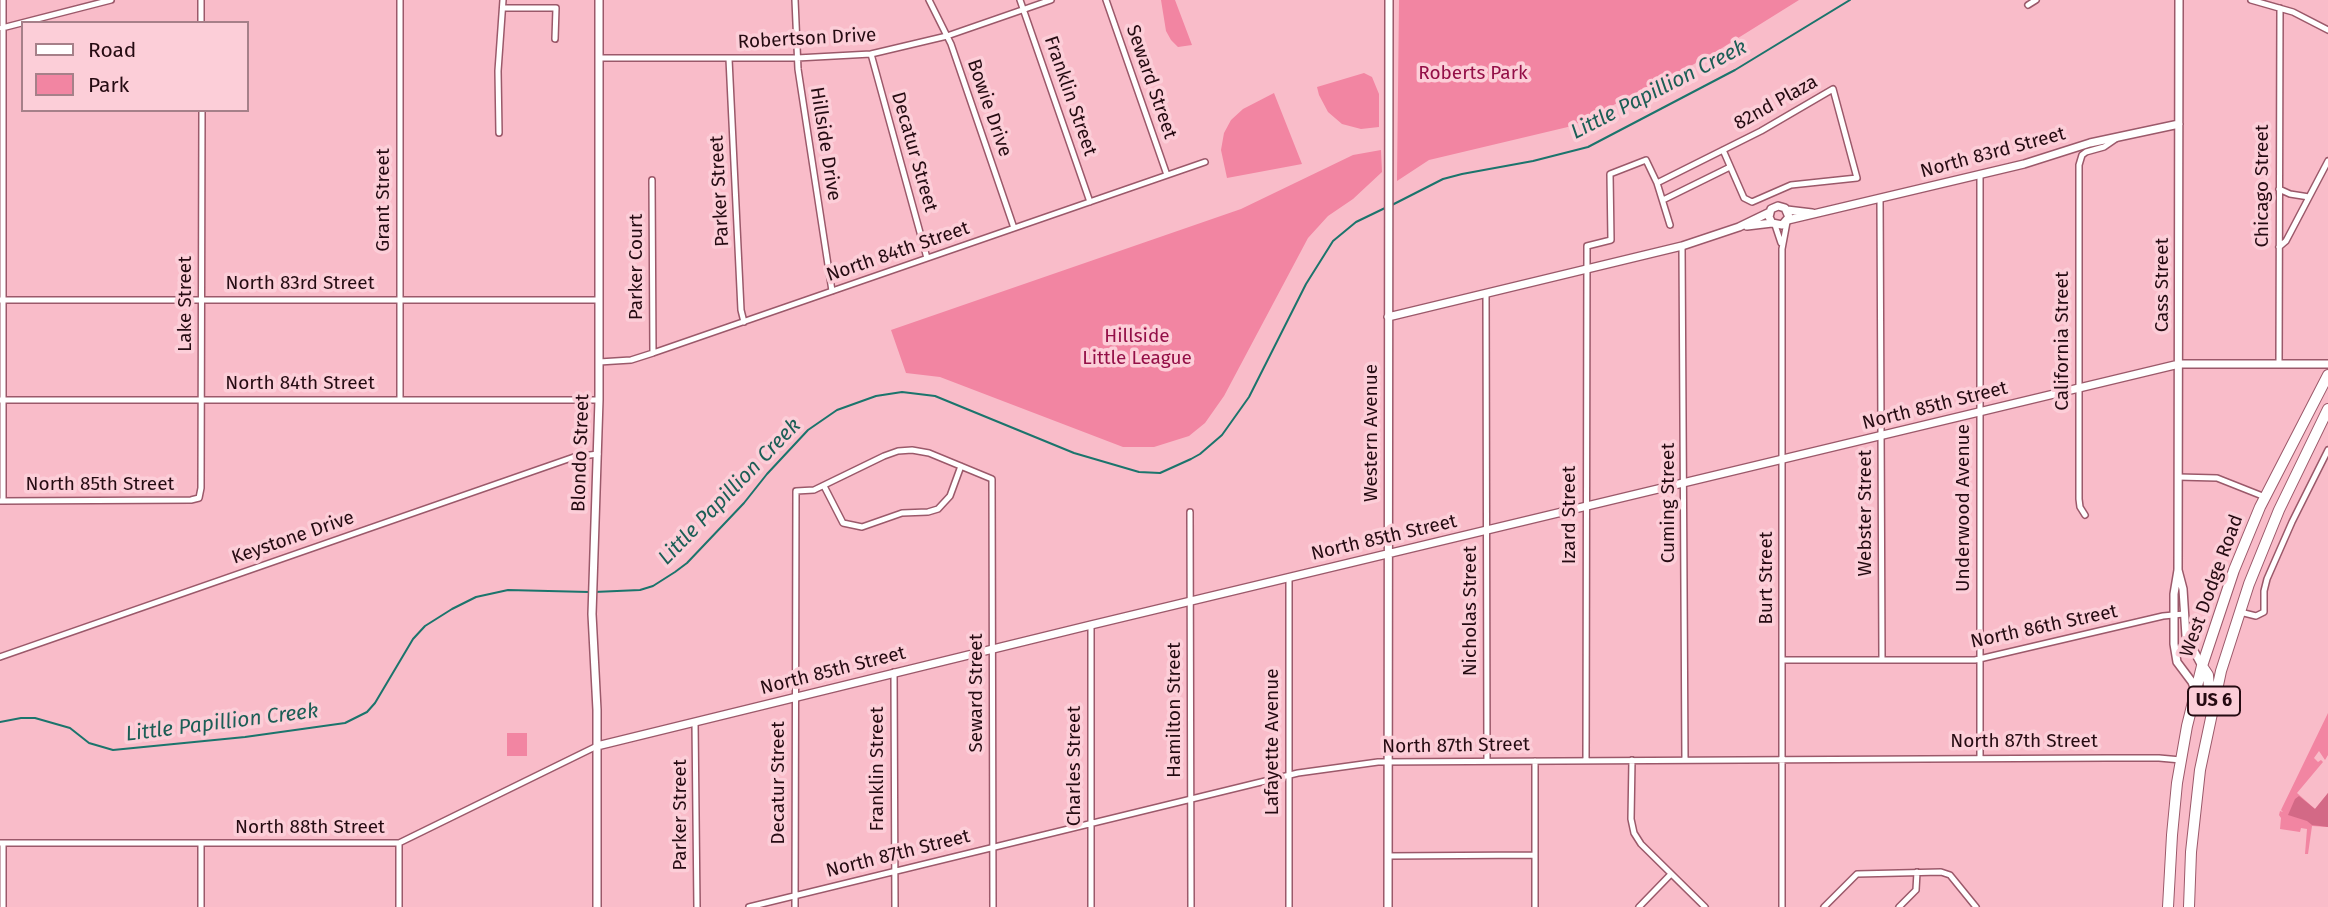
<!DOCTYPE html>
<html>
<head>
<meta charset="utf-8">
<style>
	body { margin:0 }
	#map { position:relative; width:2328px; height:907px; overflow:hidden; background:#f9bcc9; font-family:"Fira Sans",sans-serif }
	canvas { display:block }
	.legend { position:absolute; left:21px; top:21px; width:228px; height:91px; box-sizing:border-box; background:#fcced8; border:2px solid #a68089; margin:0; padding:9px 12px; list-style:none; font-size:21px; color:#250b12 }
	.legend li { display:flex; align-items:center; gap:14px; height:35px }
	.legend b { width:35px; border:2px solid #a68089 }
</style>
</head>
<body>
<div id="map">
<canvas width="2328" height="907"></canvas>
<ul class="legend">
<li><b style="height:9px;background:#fff"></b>Road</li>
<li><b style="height:19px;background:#f285a2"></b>Park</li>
</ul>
</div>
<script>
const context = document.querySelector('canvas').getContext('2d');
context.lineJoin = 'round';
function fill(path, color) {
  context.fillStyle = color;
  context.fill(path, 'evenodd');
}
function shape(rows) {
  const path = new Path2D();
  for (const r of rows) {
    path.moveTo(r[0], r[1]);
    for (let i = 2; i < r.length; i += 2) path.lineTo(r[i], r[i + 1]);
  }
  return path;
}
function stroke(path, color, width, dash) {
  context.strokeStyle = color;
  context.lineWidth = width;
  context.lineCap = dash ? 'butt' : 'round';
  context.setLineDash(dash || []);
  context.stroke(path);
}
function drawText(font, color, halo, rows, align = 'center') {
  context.font = font + ' "Fira Sans",sans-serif';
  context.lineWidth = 7;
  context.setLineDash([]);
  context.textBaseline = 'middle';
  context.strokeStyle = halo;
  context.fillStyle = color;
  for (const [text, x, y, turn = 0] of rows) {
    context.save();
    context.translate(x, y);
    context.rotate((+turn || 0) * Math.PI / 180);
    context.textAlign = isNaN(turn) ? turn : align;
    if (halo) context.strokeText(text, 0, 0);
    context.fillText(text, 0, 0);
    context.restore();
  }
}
fill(shape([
	[1161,0,1175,0,1192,45,1178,47,1171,40,1166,31],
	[1399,0,1799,0,1706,58,1572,126,1429,160,1397,181],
	[1364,73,1372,77,1379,94,1379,127,1361,129,1342,124,1328,112,1319,95,1317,87],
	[1274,93,1302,164,1227,178,1221,150,1224,133,1231,120,1243,109],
	[1381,150,1382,172,1353,199,1328,216,1308,238,1224,396,1205,423,1189,436,1154,447,1123,447,940,377,906,373,891,330,1241,209,1353,155],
	[2328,713,2328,755,2325,760,2319,751,2314,758,2318,762,2321,760,2323,762,2297,793,2315,809,2328,793,2328,827,2312,826,2308,854,2305,854,2307,829,2301,828,2300,832,2280,829,2281,818,2279,815,2280,811,2283,812,2281,810],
	[507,733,527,733,527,756,507,756]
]), '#f285a2');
fill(shape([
	[2328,793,2328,827,2312,825,2307,821,2288,815,2295,799,2299,796,2315,809]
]), '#d36986');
stroke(shape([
	[1390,206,1443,179,1462,174,1533,161,1588,147,1735,70,1850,0],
	[594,592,640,590,653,586,675,572,687,563,744,503,767,474,808,430,837,410,876,396,902,392,935,396,1074,453,1139,472,1160,473,1191,459,1200,454,1222,435,1249,397,1306,284,1333,241,1356,222,1385,208],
	[0,722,21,718,35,718,70,728,89,743,113,750,245,737,345,723,367,712,375,703,413,639,425,626,452,609,476,597,508,590,589,592]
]), '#1b746c', 2);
const street = shape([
	[3,0,3,501],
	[201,0,201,23],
	[400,0,400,400],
	[795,0,798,69,832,291],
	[929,0,951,44,1014,228],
	[1020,0,1090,202],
	[1106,0,1167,175],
	[2251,0,2293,12,2328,30],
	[2028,5,2036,0],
	[503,8,556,8,555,39],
	[2,28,111,0],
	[871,54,927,258],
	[599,58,797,58,871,54,947,36,1051,0],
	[729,59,741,310,744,322],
	[499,133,498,71,503,0],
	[652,180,653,353],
	[1657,183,1761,131,1833,89,1857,178,1791,185,1752,202,1744,198,1723,150],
	[2279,189,2290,194,2309,197],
	[1880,198,1882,659],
	[1663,200,1730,167],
	[1775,225,1781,243],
	[1682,246,1685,760],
	[2279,247,2286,241,2328,161],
	[1486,293,1487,761],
	[0,300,599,300],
	[599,362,631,360,653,353,1205,162],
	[2279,363,2280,8],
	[0,400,599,400],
	[2178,477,2217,478,2265,497],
	[824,486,843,523,862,527,902,513,928,512,938,509,950,496,961,466],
	[0,501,191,500,199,498,201,488,202,110],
	[1190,512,1191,907],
	[2085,515,2080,507,2079,499,2079,165,2082,155,2086,152,2104,147,2117,138],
	[1289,577,1289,907],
	[2240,612,2256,616,2264,612,2264,591,2267,579,2292,522,2328,450],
	[0,657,574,457,598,454],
	[1783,660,1975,660,2163,616,2184,614],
	[894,672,895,907],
	[695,722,697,907],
	[1980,758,1980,174],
	[1586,760,1587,246,1611,240,1610,174,1646,160,1657,183,1670,225],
	[1632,760,1631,819,1634,833,1641,844,1705,907],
	[1535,761,1535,907],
	[0,843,399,843,597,746],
	[3,843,3,907],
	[399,843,399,907],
	[201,844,201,907],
	[1388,856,1535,855],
	[749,907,1298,773,1378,762,2107,758,2159,758,2181,760],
	[795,907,796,491,814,490,884,456,898,451,912,450,929,453,992,479,993,907],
	[1091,907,1091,625],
	[1639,907,1671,874],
	[1782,907,1782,249,1787,222],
	[1824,907,1857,874,1941,872,1950,875,1976,907],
	[1899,907,1916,890,1917,872]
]);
const secondary = shape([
	[2179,0,2178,570,2174,594,2174,644,2177,662,2192,682,2195,690],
	[1787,210,1812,213],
	[1788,220,2024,164,2090,143,2179,124],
	[1747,226,1772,223,1782,225,1789,217,1785,208,1778,206,1771,209,1769,217,1772,223],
	[1388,317,1682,246,1739,227,1770,212],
	[2178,570,2183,589,2186,636,2202,666],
	[597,746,1091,625,2179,364,2328,364],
	[597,907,597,710,592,614,599,400,599,0],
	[1388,907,1389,0]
]);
const highway = shape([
	[2202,666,2208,675,2210,702],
	[2168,907,2172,835,2177,783,2187,726,2202,666,2234,570,2260,507,2328,375],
	[2189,907,2191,852,2200,770,2221,671,2249,584,2279,510,2328,409]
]);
stroke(street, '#9b596a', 8);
stroke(secondary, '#9b596a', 10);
stroke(highway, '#9b596a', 12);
stroke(street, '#fff', 5);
stroke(secondary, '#fff', 7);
stroke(highway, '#fff', 10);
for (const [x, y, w] of [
	[2214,701,52]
]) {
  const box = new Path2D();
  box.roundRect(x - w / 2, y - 14.5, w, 29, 5);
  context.fillStyle = '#fcced8';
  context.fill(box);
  stroke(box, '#250b12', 2);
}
drawText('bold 18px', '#250b12', null, [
	["US 6",2214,701]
]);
drawText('19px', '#250b12', '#fcced8', [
	["Robertson Drive",807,39,-3],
	["Seward Street",1151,82,71],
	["Franklin Street",1070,96,71],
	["82nd Plaza",1776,103,-29],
	["Bowie Drive",989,108,71],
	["Hillside Drive",825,144,81],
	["Decatur Street",914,152,74],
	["North 83rd Street",1993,153,-15],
	["Chicago Street",2263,186,-90],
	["Parker Street",720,191,-93],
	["Grant Street",384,200,-90],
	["North 84th Street",898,252,-19],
	["Parker Court",637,267,-90],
	["North 83rd Street",300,284],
	["Cass Street",2163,285,-90],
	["Lake Street",186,304,-90],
	["California Street",2063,341,-90],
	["North 84th Street",300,384],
	["North 85th Street",1935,406,-14],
	["Western Avenue",1372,433,-90],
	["Blondo Street",581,453,-88],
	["North 85th Street",100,485],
	["Cuming Street",1669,503,-90],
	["Underwood Avenue",1964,508,-90],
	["Webster Street",1866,513,-90],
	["Izard Street",1570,515,-90],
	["Keystone Drive",293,538,-19],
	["North 85th Street",1384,538,-13],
	["Burt Street",1767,578,-90],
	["West Dodge Road",2212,586,-70],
	["Nicholas Street",1471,611,-90],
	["North 86th Street",2044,627,-12],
	["North 85th Street",833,671,-14],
	["Seward Street",977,693,-90],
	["Hamilton Street",1175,710,-90],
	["Lafayette Avenue",1273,742,-90],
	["North 87th Street",2024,742],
	["North 87th Street",1456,746,-1],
	["Charles Street",1075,766,-90],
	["Franklin Street",878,769,-90],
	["Decatur Street",779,783,-90],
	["Parker Street",681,815,-90],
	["North 88th Street",310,828],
	["North 87th Street",898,854,-14]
]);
drawText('19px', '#940f47', '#fcced8', [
	["Roberts Park",1473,74],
	["Hillside",1137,337],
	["Little League",1137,359]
]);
drawText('italic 21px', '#1c5e56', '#fcced8', [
	["Little Papillion Creek",1659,90,-27],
	["Little Papillion Creek",730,492,-46],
	["Little Papillion Creek",222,723,-7]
]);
</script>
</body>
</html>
